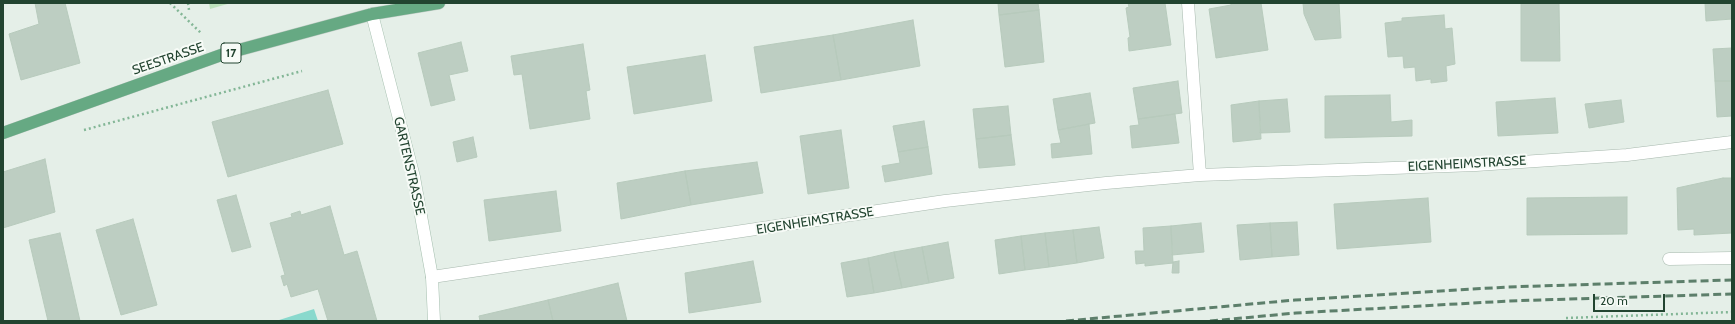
<!DOCTYPE html>
<html>
<head>
<meta charset="utf-8">
<style>
	body { margin:0 }
	#map { position:relative; width:1735px; height:324px; overflow:hidden; background:#e5efe8; font-family:Cabin,sans-serif }
	canvas { display:block }
	.frame { position:absolute; inset:0; border:4px solid #224430; pointer-events:none }
	.scale { position:absolute; left:1593px; top:294px; width:72px; height:18px; box-sizing:border-box; border:2px solid #224430; border-top:0; padding-left:5px; font-size:12px; line-height:14px; white-space:nowrap; color:#224430; -webkit-text-stroke:3px #f7fbf7; paint-order:stroke }
</style>
</head>
<body>
<div id="map">
<canvas width="1735" height="324"></canvas>
<div class="frame"></div>
<div class="scale">20 m</div>
</div>
<script>
const context = document.querySelector('canvas').getContext('2d');
context.lineJoin = 'round';
function fill(path, color) {
  context.fillStyle = color;
  context.fill(path, 'evenodd');
}
function shape(rows) {
  const path = new Path2D();
  for (const r of rows) {
    path.moveTo(r[0], r[1]);
    for (let i = 2; i < r.length; i += 2) path.lineTo(r[i], r[i + 1]);
  }
  return path;
}
function stroke(path, color, width, dash) {
  context.strokeStyle = color;
  context.lineWidth = width;
  context.lineCap = dash ? 'butt' : 'round';
  context.setLineDash(dash || []);
  context.stroke(path);
}
function drawText(font, color, halo, rows, align = 'center') {
  context.font = font + ' Cabin,sans-serif';
  context.lineWidth = 4;
  context.setLineDash([]);
  context.textBaseline = 'middle';
  context.strokeStyle = halo;
  context.fillStyle = color;
  for (const [text, x, y, turn = 0] of rows) {
    context.save();
    context.translate(x, y);
    context.rotate((+turn || 0) * Math.PI / 180);
    context.textAlign = isNaN(turn) ? turn : align;
    if (halo) context.strokeText(text, 0, 0);
    context.fillText(text, 0, 0);
    context.restore();
  }
}
fill(shape([
	[209,3,231,3,210,9]
]), '#bee2bd');
fill(shape([
	[314,309,318,321,276,321]
]), '#89d9cd');
const building = shape([
	[35,3,65,3,80,63,21,80,9,34,39,24,35,3],
	[998,3,1038,3,1039,10,999,15,998,3],
	[1128,3,1165,3,1171,45,1129,51,1128,38,1130,37,1126,8,1129,7,1128,3],
	[1231,3,1261,3,1268,50,1216,58,1209,9,1231,5,1231,3],
	[1303,3,1339,3,1341,38,1315,40,1304,14,1303,3],
	[1521,3,1559,3,1560,61,1521,61,1521,3],
	[1705,3,1732,3,1732,19,1706,21,1705,3],
	[1039,10,1044,62,1005,67,999,15,1039,10],
	[1444,15,1445,29,1452,28,1455,64,1446,66,1447,81,1431,83,1431,79,1416,81,1415,67,1404,68,1403,56,1388,57,1385,23,1402,21,1402,18,1444,15],
	[913,20,920,66,841,80,833,35,913,20],
	[833,35,841,80,761,93,754,47,833,35],
	[461,42,468,71,449,75,455,100,431,106,418,53,461,42],
	[583,44,590,90,586,91,590,119,530,129,522,74,514,75,511,56,583,44],
	[1732,48,1732,81,1715,81,1713,49,1732,48],
	[705,55,712,101,634,114,627,67,705,55],
	[1178,81,1182,113,1138,119,1133,88,1178,81],
	[1715,81,1732,81,1732,116,1717,117,1715,81],
	[328,90,343,144,228,177,212,122,328,90],
	[1090,93,1095,123,1058,130,1053,99,1090,93],
	[1390,95,1391,122,1412,120,1412,136,1325,138,1325,96,1390,95],
	[1555,98,1558,133,1498,136,1496,102,1555,98],
	[1287,99,1290,132,1260,133,1259,101,1287,99],
	[1621,100,1624,122,1589,128,1585,104,1621,100],
	[1259,101,1261,139,1233,142,1231,105,1259,101],
	[1008,106,1011,135,976,139,973,109,1008,106],
	[1175,114,1179,143,1132,148,1130,126,1139,125,1138,119,1175,114],
	[924,121,928,147,898,152,893,126,924,121],
	[1089,124,1092,154,1052,158,1051,144,1061,143,1058,130,1089,124],
	[841,130,849,188,808,194,800,136,841,130],
	[1011,135,1015,165,979,168,976,139,1011,135],
	[473,137,477,157,457,162,453,142,473,137],
	[928,147,932,174,885,182,882,166,900,163,898,152,928,147],
	[45,159,55,212,3,228,3,172,45,159],
	[757,162,763,193,691,205,685,171,757,162],
	[685,171,691,205,621,219,617,183,685,171],
	[1723,178,1732,178,1732,233,1694,235,1694,229,1678,230,1677,188,1723,178],
	[556,191,561,231,489,241,484,200,556,191],
	[236,195,251,247,232,252,217,200,236,195],
	[1627,197,1627,234,1527,235,1527,198,1627,197],
	[1428,198,1431,242,1337,249,1334,204,1428,198],
	[330,206,344,255,357,251,377,321,328,321,318,289,291,297,287,284,284,286,281,276,285,275,270,223,292,217,291,214,300,211,301,215,330,206],
	[133,219,157,305,121,315,96,230,133,219],
	[1297,222,1299,255,1272,257,1270,223,1297,222],
	[1201,223,1204,252,1172,255,1171,226,1201,223],
	[1270,223,1272,257,1240,260,1237,225,1270,223],
	[1171,226,1173,263,1145,266,1145,263,1136,264,1135,251,1144,251,1143,228,1171,226],
	[1099,227,1104,258,1077,263,1073,230,1099,227],
	[1073,230,1077,263,1049,267,1045,233,1073,230],
	[60,233,80,321,48,321,29,240,60,233],
	[1045,233,1049,267,1025,270,1021,236,1045,233],
	[1021,236,1025,270,999,274,995,240,1021,236],
	[948,242,954,278,929,283,922,247,948,242],
	[922,247,929,283,902,288,894,252,922,247],
	[894,252,902,288,874,293,868,258,894,252],
	[868,258,874,293,847,297,841,263,868,258],
	[753,261,761,302,689,313,685,273,753,261],
	[1179,261,1179,273,1172,273,1173,262,1179,261],
	[618,283,627,321,553,321,548,300,618,283],
	[548,300,553,321,480,321,479,316,548,300]
]);
fill(building, '#bdcec2');
stroke(building, '#b7cabc', 1);
const street = shape([
	[1188,3,1200,175],
	[1669,259,1732,258],
	[432,277,945,201,1106,183,1200,175,1476,165,1627,155,1732,142]
]);
const secondary = shape([
	[372,14,414,177,432,277,434,321]
]);
const primary = shape([
	[3,133,224,54,372,14,439,3]
]);
stroke(street, '#a7b8ad', 13);
stroke(secondary, '#a5bfaf', 13);
stroke(primary, '#c1cbc5', 13);
stroke(shape([
	[170,3,202,34],
	[188,3,189,10],
	[84,130,302,71],
	[1566,318,1732,312]
]), '#83b696', 2.5, [2, 3]);
stroke(street, '#fff', 12);
stroke(secondary, '#fff', 12);
stroke(primary, '#66a983', 12);
stroke(shape([
	[1066,321,1295,300,1507,287,1732,280],
	[1210,321,1296,313,1509,301,1732,294]
]), '#5d7f6b', 3, [8, 4]);
for (const [x, y, w] of [
	[231,53,20]
]) {
  const box = new Path2D();
  box.roundRect(x - w / 2, y - 10, w, 20, 3);
  context.fillStyle = '#f7fbf7';
  context.fill(box);
  stroke(box, '#224430', 1);
}
drawText('bold 12px', '#224430', null, [
	["17",231,53]
]);
drawText('13px', '#224430', '#f7fbf7', [
	["SEESTRASSE",168,59,-19],
	["EIGENHEIMSTRASSE",1467,164,-3],
	["GARTENSTRASSE",409,166,77],
	["EIGENHEIMSTRASSE",815,221,-9]
]);
</script>
</body>
</html>
